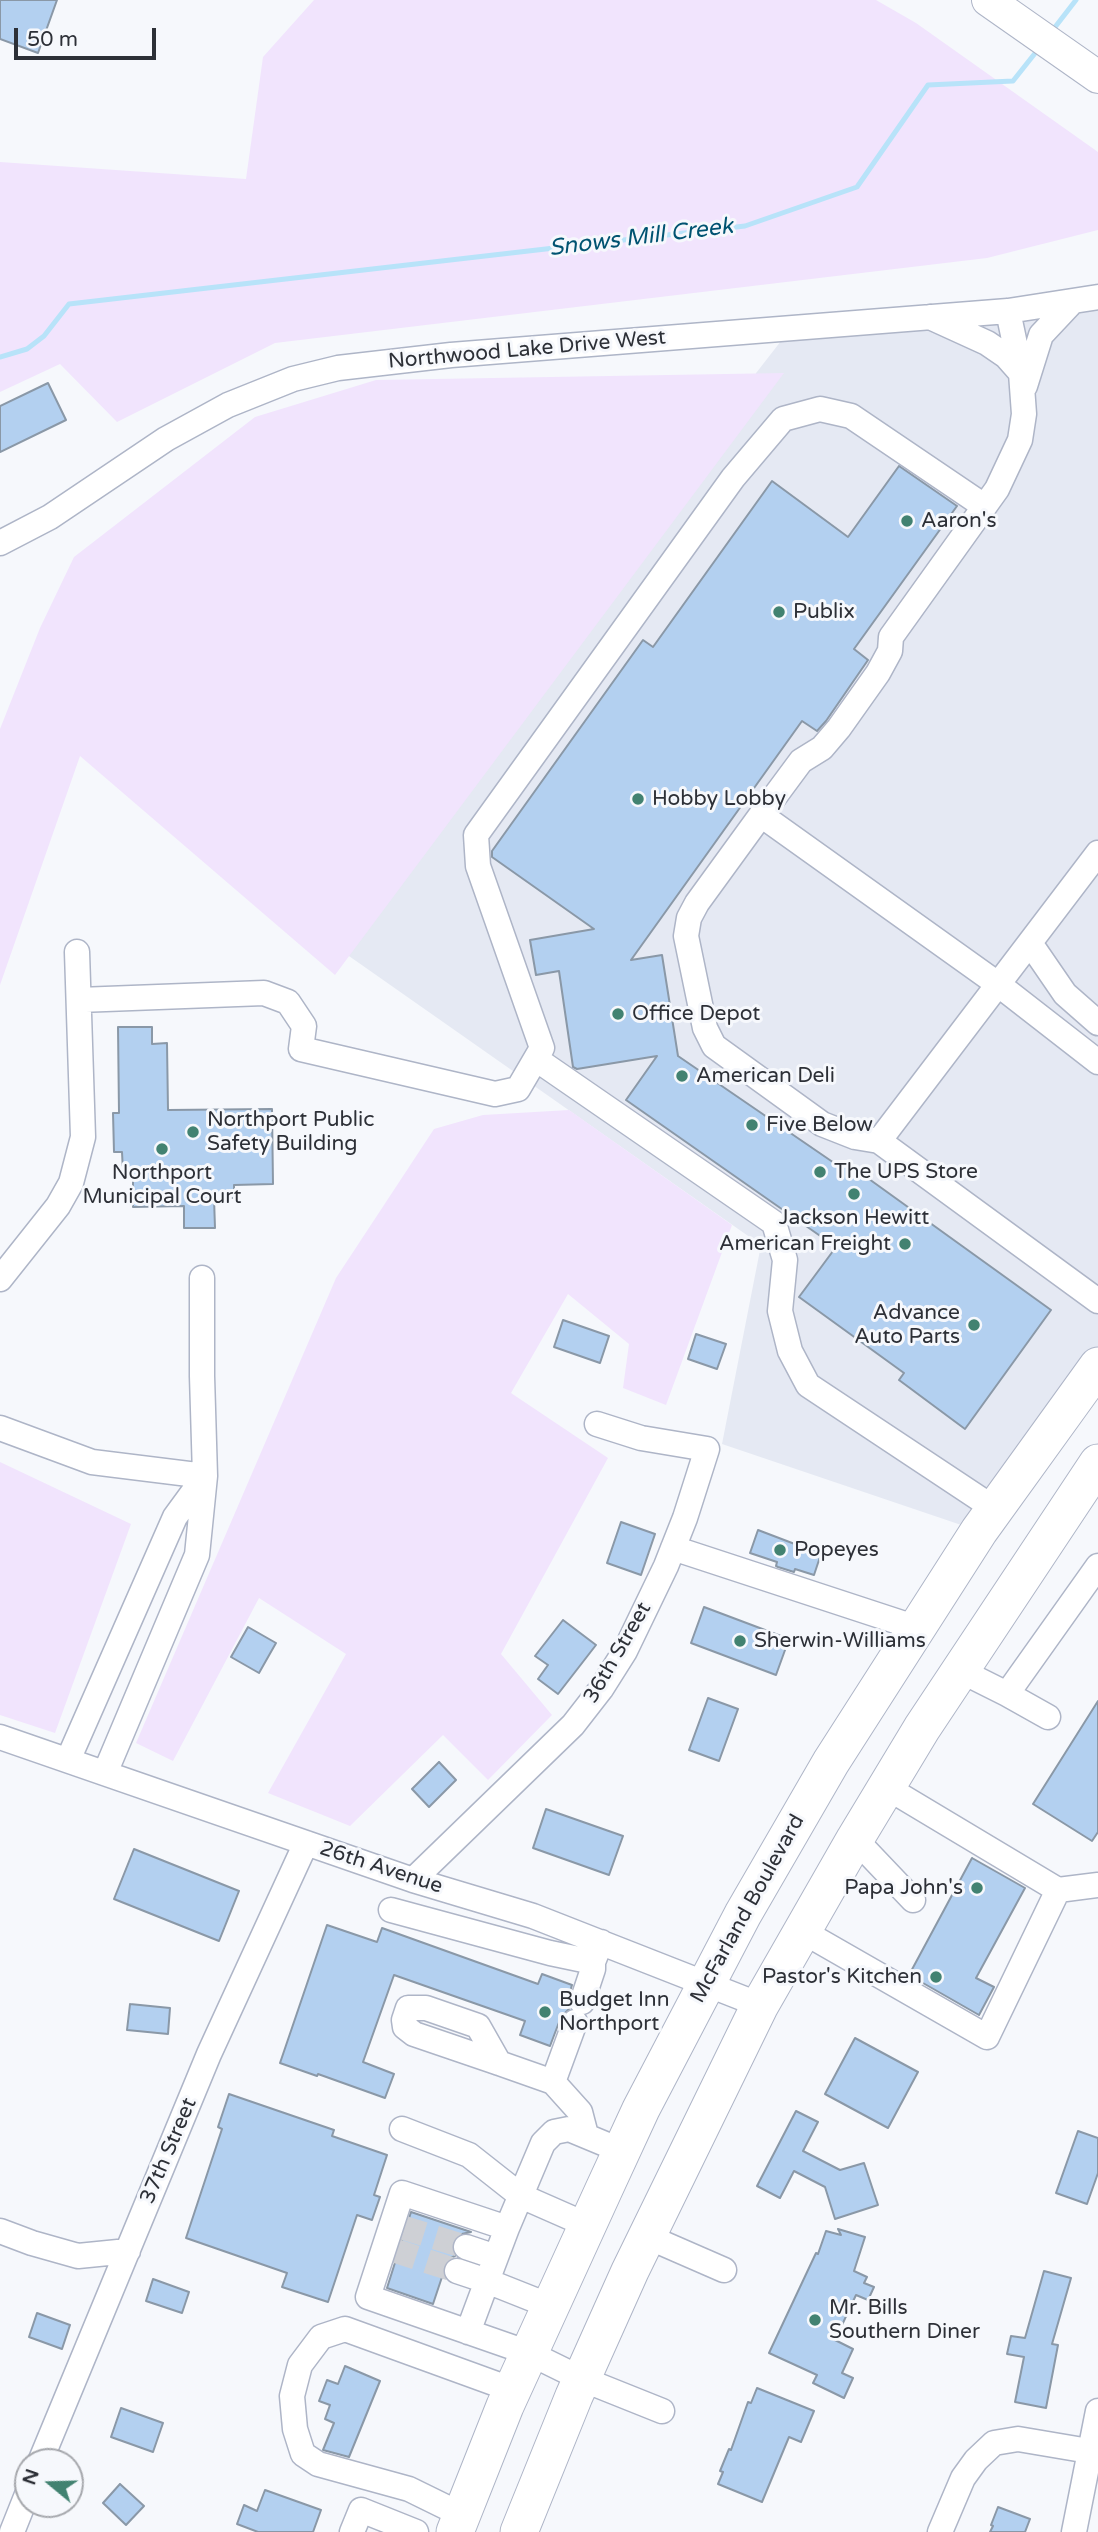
<!DOCTYPE html>
<html>
<head>
<meta charset="utf-8">
<style>
	body { margin:0 }
	#map { position:relative; width:1098px; height:2532px; overflow:hidden; background:#f6f8fc; font-family:"Varela Round",sans-serif }
	canvas { display:block }
	.north { position:absolute; left:14px; top:2448px; width:70px; height:70px; box-sizing:border-box; background:#f6f8fc; border:2px solid #a6a8ad; border-radius:50%; rotate:289deg; font-size:19px; font-weight:700; line-height:28px; text-align:center; color:#2d3037 }
	.north::after { content:''; display:block; margin:auto; width:24px; height:32px; background:#428271; clip-path:polygon(50% 0,100% 100%,50% 72%,0 100%) }
	.scale { position:absolute; left:14px; top:28px; width:142px; height:32px; box-sizing:border-box; border:4px solid #2d3037; border-top:0; padding-left:9px; font-size:21px; line-height:24px; white-space:nowrap; color:#2d3037; -webkit-text-stroke:5px #f6f8fc; paint-order:stroke }
</style>
</head>
<body>
<div id="map">
<canvas width="1098" height="2532"></canvas>
<div class="north">N</div>
<div class="scale">50 m</div>
</div>
<script>
const context = document.querySelector('canvas').getContext('2d');
context.lineJoin = 'round';
function fill(path, color) {
  context.fillStyle = color;
  context.fill(path, 'evenodd');
}
function shape(rows) {
  const path = new Path2D();
  for (const r of rows) {
    path.moveTo(r[0], r[1]);
    for (let i = 2; i < r.length; i += 2) path.lineTo(r[i], r[i + 1]);
  }
  return path;
}
function stroke(path, color, width, dash) {
  context.strokeStyle = color;
  context.lineWidth = width;
  context.lineCap = dash ? 'butt' : 'round';
  context.setLineDash(dash || []);
  context.stroke(path);
}
function drawText(font, color, halo, rows, align = 'center') {
  context.font = font + ' "Varela Round",sans-serif';
  context.lineWidth = 6;
  context.setLineDash([]);
  context.textBaseline = 'middle';
  context.strokeStyle = halo;
  context.fillStyle = color;
  for (const [text, x, y, turn = 0] of rows) {
    context.save();
    context.translate(x, y);
    context.rotate((+turn || 0) * Math.PI / 180);
    context.textAlign = isNaN(turn) ? turn : align;
    if (halo) context.strokeText(text, 0, 0);
    context.fillText(text, 0, 0);
    context.restore();
  }
}
fill(shape([
	[1098,297,1098,1366,979,1531,722,1444,761,1245,319,935,781,341]
]), '#e5e9f3');
fill(shape([
	[314,0,876,0,916,23,1098,152,1098,230,987,258,275,343,117,422,60,364,0,392,0,162,246,179,263,57],
	[784,373,335,975,80,756,0,985,0,729,40,628,74,557,255,417,376,380],
	[569,1110,732,1225,666,1405,623,1388,629,1344,568,1294,511,1393,608,1458,501,1654,552,1715,488,1780,443,1735,350,1826,268,1793,346,1654,259,1598,173,1761,136,1743,336,1278,434,1129,483,1115],
	[0,1462,131,1524,55,1733,0,1715]
]), '#f1e4fd');
stroke(shape([
	[1052,31,1076,0],
	[0,357,27,349,44,336,69,304,745,226,857,187,928,85,1013,81,1040,47]
]), '#b8e3f9', 5);
const building = shape([
	[0,0,57,0,38,53,0,39,0,0],
	[48,383,66,420,0,452,0,406,48,383],
	[899,466,957,506,854,649,868,660,826,721,817,731,802,721,631,960,662,955,678,1056,840,1167,844,1161,1051,1310,965,1429,899,1380,904,1373,799,1297,836,1247,626,1100,657,1056,577,1069,573,1067,559,971,536,975,530,940,594,929,492,857,492,851,643,640,653,647,772,481,848,537,899,466],
	[118,1027,152,1027,152,1044,167,1043,168,1110,272,1109,273,1184,234,1185,234,1198,214,1198,215,1228,184,1228,184,1206,133,1207,133,1172,123,1172,122,1152,114,1152,113,1113,119,1113,118,1027],
	[563,1320,609,1336,600,1363,554,1347,563,1320],
	[696,1334,726,1344,717,1369,688,1359,696,1334],
	[621,1522,655,1534,641,1575,607,1563,621,1522],
	[758,1530,821,1554,814,1575,795,1569,794,1572,778,1567,776,1566,777,1562,750,1553,758,1530],
	[704,1607,789,1639,776,1675,691,1643,704,1607],
	[563,1620,596,1645,558,1694,538,1679,548,1665,535,1656,563,1620],
	[248,1627,276,1643,259,1673,231,1657,248,1627],
	[708,1698,738,1709,719,1761,689,1750,708,1698],
	[1098,1701,1098,1832,1092,1841,1033,1804,1098,1701],
	[439,1762,456,1780,429,1807,412,1789,439,1762],
	[546,1809,623,1836,609,1875,533,1848,546,1809],
	[134,1849,239,1891,219,1941,114,1899,134,1849],
	[972,1858,1025,1888,976,1978,994,1987,979,2015,909,1975,972,1858],
	[327,1925,377,1942,382,1928,538,1984,542,1974,572,1985,568,1998,569,2009,561,2017,550,2046,520,2035,525,2021,394,1975,363,2062,394,2074,385,2098,318,2074,317,2076,280,2063,327,1925],
	[130,2004,170,2008,168,2034,127,2030,130,2004],
	[855,2038,918,2072,888,2128,825,2094,855,2038],
	[229,2094,334,2130,332,2136,387,2155,374,2195,380,2197,372,2220,357,2215,328,2302,282,2287,287,2273,186,2238,222,2129,218,2127,229,2094],
	[796,2111,818,2122,803,2151,840,2170,864,2163,878,2205,835,2219,825,2187,794,2171,780,2198,757,2186,796,2111],
	[1078,2131,1098,2138,1098,2173,1087,2204,1056,2193,1078,2131],
	[411,2212,471,2232,457,2235,452,2242,451,2249,455,2256,448,2259,443,2266,444,2278,442,2277,433,2304,387,2288,411,2212],
	[838,2229,865,2237,854,2271,867,2277,864,2283,874,2287,868,2300,856,2295,835,2340,853,2349,842,2373,853,2378,844,2398,813,2383,817,2375,769,2353,816,2253,818,2254,826,2231,841,2235,838,2229],
	[1044,2271,1071,2278,1052,2344,1058,2345,1046,2408,1015,2402,1024,2357,1007,2354,1011,2336,1025,2338,1044,2271],
	[153,2279,189,2292,182,2313,146,2301,153,2279],
	[37,2313,70,2325,62,2349,29,2337,37,2313],
	[345,2366,380,2381,349,2457,323,2450,334,2423,325,2419,330,2405,319,2401,327,2380,338,2384,345,2366],
	[757,2388,814,2411,801,2442,789,2437,762,2502,718,2484,723,2472,720,2471,729,2449,731,2450,748,2402,751,2403,757,2388],
	[121,2408,163,2423,153,2452,111,2437,121,2408],
	[120,2484,144,2506,126,2525,103,2503,120,2484],
	[265,2490,321,2510,313,2532,258,2532,237,2524,244,2505,257,2511,265,2490],
	[998,2507,1030,2519,1025,2532,990,2532,993,2526,991,2525,998,2507]
]);
fill(building, '#b3d0f0');
stroke(building, '#8a98a7', 2);
stroke(shape([
	[401,2227,466,2247],
	[393,2250,457,2271]
]), '#ced0d5', 24, [24, 12]);
const minor = shape([
	[1008,311,1021,373,1024,414,1020,440,997,489,891,637,890,651,878,673,839,728,822,748,801,761,761,815,999,985,1098,1062],
	[930,317,987,343,1006,356,1021,373],
	[1025,386,1041,335,1072,302],
	[0,543,50,517,166,439,228,405,293,379,338,368,451,355,1008,311,1098,297],
	[761,815,697,903,689,918,686,936,705,1028,714,1046,822,1124,855,1137,879,1141,1098,1301],
	[1030,943,1065,994,1098,1023],
	[79,1000,264,993,288,1002,304,1026,301,1049,495,1094,518,1089,542,1048,478,866,476,835,733,478,783,419,820,409,851,416,984,506],
	[536,1059,774,1223,785,1260,780,1311,790,1351,808,1385,995,1509],
	[879,1141,1098,853],
	[0,1279,58,1206,71,1183,83,1137,77,952],
	[0,1428,92,1462,205,1476,202,1376,202,1278],
	[673,1548,917,1628],
	[959,1670,1007,1694,1098,1566],
	[1007,1694,1048,1717],
	[0,1737,413,1880,533,1916,760,2005],
	[68,1760,175,1517,205,1476,197,1555,105,1773],
	[855,1839,913,1900],
	[413,1880,573,1725,601,1689,625,1651,666,1566,685,1518,707,1449,641,1438,597,1424],
	[1058,1890,1098,1885],
	[391,1910,550,1953,593,1962,601,1942],
	[802,1931,987,2037,1058,1890,886,1787],
	[582,2002,593,1969,593,1962],
	[499,2063,478,2026,426,2008,408,2008,404,2020,405,2027,414,2034,499,2063,553,2082,580,2112,586,2135],
	[553,2082,575,2022],
	[402,2129,469,2155,521,2196,587,2225],
	[507,2228,402,2193,368,2297,529,2353,582,2379,662,2411],
	[0,2231,32,2243,78,2256,128,2251],
	[646,2236,724,2270],
	[466,2247,496,2257],
	[457,2271,487,2281,468,2332],
	[550,2306,487,2281,507,2228,543,2143,554,2132,569,2129,622,2151],
	[40,2462,209,2054,306,1843],
	[462,2515,409,2489,318,2464,303,2454,295,2429,292,2396,300,2365,321,2337,345,2329,513,2390],
	[12,2532,28,2492],
	[352,2532,361,2510,416,2532],
	[940,2532,963,2478,976,2460,994,2443,1018,2439,1089,2451],
	[1074,2532,1098,2411]
]);
const major = shape([
	[988,0,1098,77]
]);
const highway = shape([
	[455,2532,505,2406,605,2187,641,2109,743,1914,831,1762,979,1531,1098,1366],
	[519,2532,574,2396,630,2271,760,2005,855,1839,922,1728,1098,1463]
]);
stroke(minor, '#aeb5c7', 27);
stroke(major, '#aeb5c7', 34);
stroke(highway, '#aeb5c7', 39);
stroke(minor, '#fff', 24);
stroke(major, '#fff', 32);
stroke(highway, '#fff', 37);
for (const [x, y, r, color] of [
	[907,521,7,"#428271"],
	[779,612,7,"#428271"],
	[638,799,7,"#428271"],
	[618,1014,7,"#428271"],
	[682,1076,7,"#428271"],
	[752,1125,7,"#428271"],
	[193,1132,7,"#428271"],
	[162,1149,7,"#428271"],
	[820,1172,7,"#428271"],
	[854,1194,7,"#428271"],
	[905,1244,7,"#428271"],
	[974,1325,7,"#428271"],
	[780,1550,7,"#428271"],
	[740,1641,7,"#428271"],
	[977,1888,7,"#428271"],
	[936,1977,7,"#428271"],
	[545,2012,7,"#428271"],
	[815,2320,7,"#428271"]
]) {
  const dot = new Path2D();
  dot.arc(x, y, r, 0, 2 * Math.PI);
  context.fillStyle = color;
  context.fill(dot);
  stroke(dot, '#f6f8fc', 2.5);
}
drawText('21px', '#2d3037', '#f6f8fc', [
	["Northwood Lake Drive West",527,350,-5],
	["36th Street",618,1653,-60],
	["26th Avenue",381,1868,18],
	["McFarland Boulevard",748,1909,-61],
	["37th Street",169,2151,-67]
]);
drawText('21px', '#2d3037', '#f6f8fc', [
	["Aaron's",921,521],
	["Publix",793,612],
	["Hobby Lobby",652,799],
	["Office Depot",632,1014],
	["American Deli",696,1076],
	["Northport Public",207,1120],
	["Safety Building",207,1144],
	["Five Below",766,1125],
	["The UPS Store",834,1172],
	["Northport",162,1173,"center"],
	["Municipal Court",162,1197,"center"],
	["Jackson Hewitt",854,1218,"center"],
	["American Freight",891,1244,"right"],
	["Advance",960,1313,"right"],
	["Auto Parts",960,1337,"right"],
	["Popeyes",794,1550],
	["Sherwin-Williams",754,1641],
	["Papa John's",963,1888,"right"],
	["Pastor's Kitchen",922,1977,"right"],
	["Budget Inn",559,2000],
	["Northport",559,2024],
	["Mr. Bills",829,2308],
	["Southern Diner",829,2332]
], 'left');
drawText('italic 23px', '#005371', '#f6f8fc', [
	["Snows Mill Creek",641,238,-7]
]);
</script>
</body>
</html>
